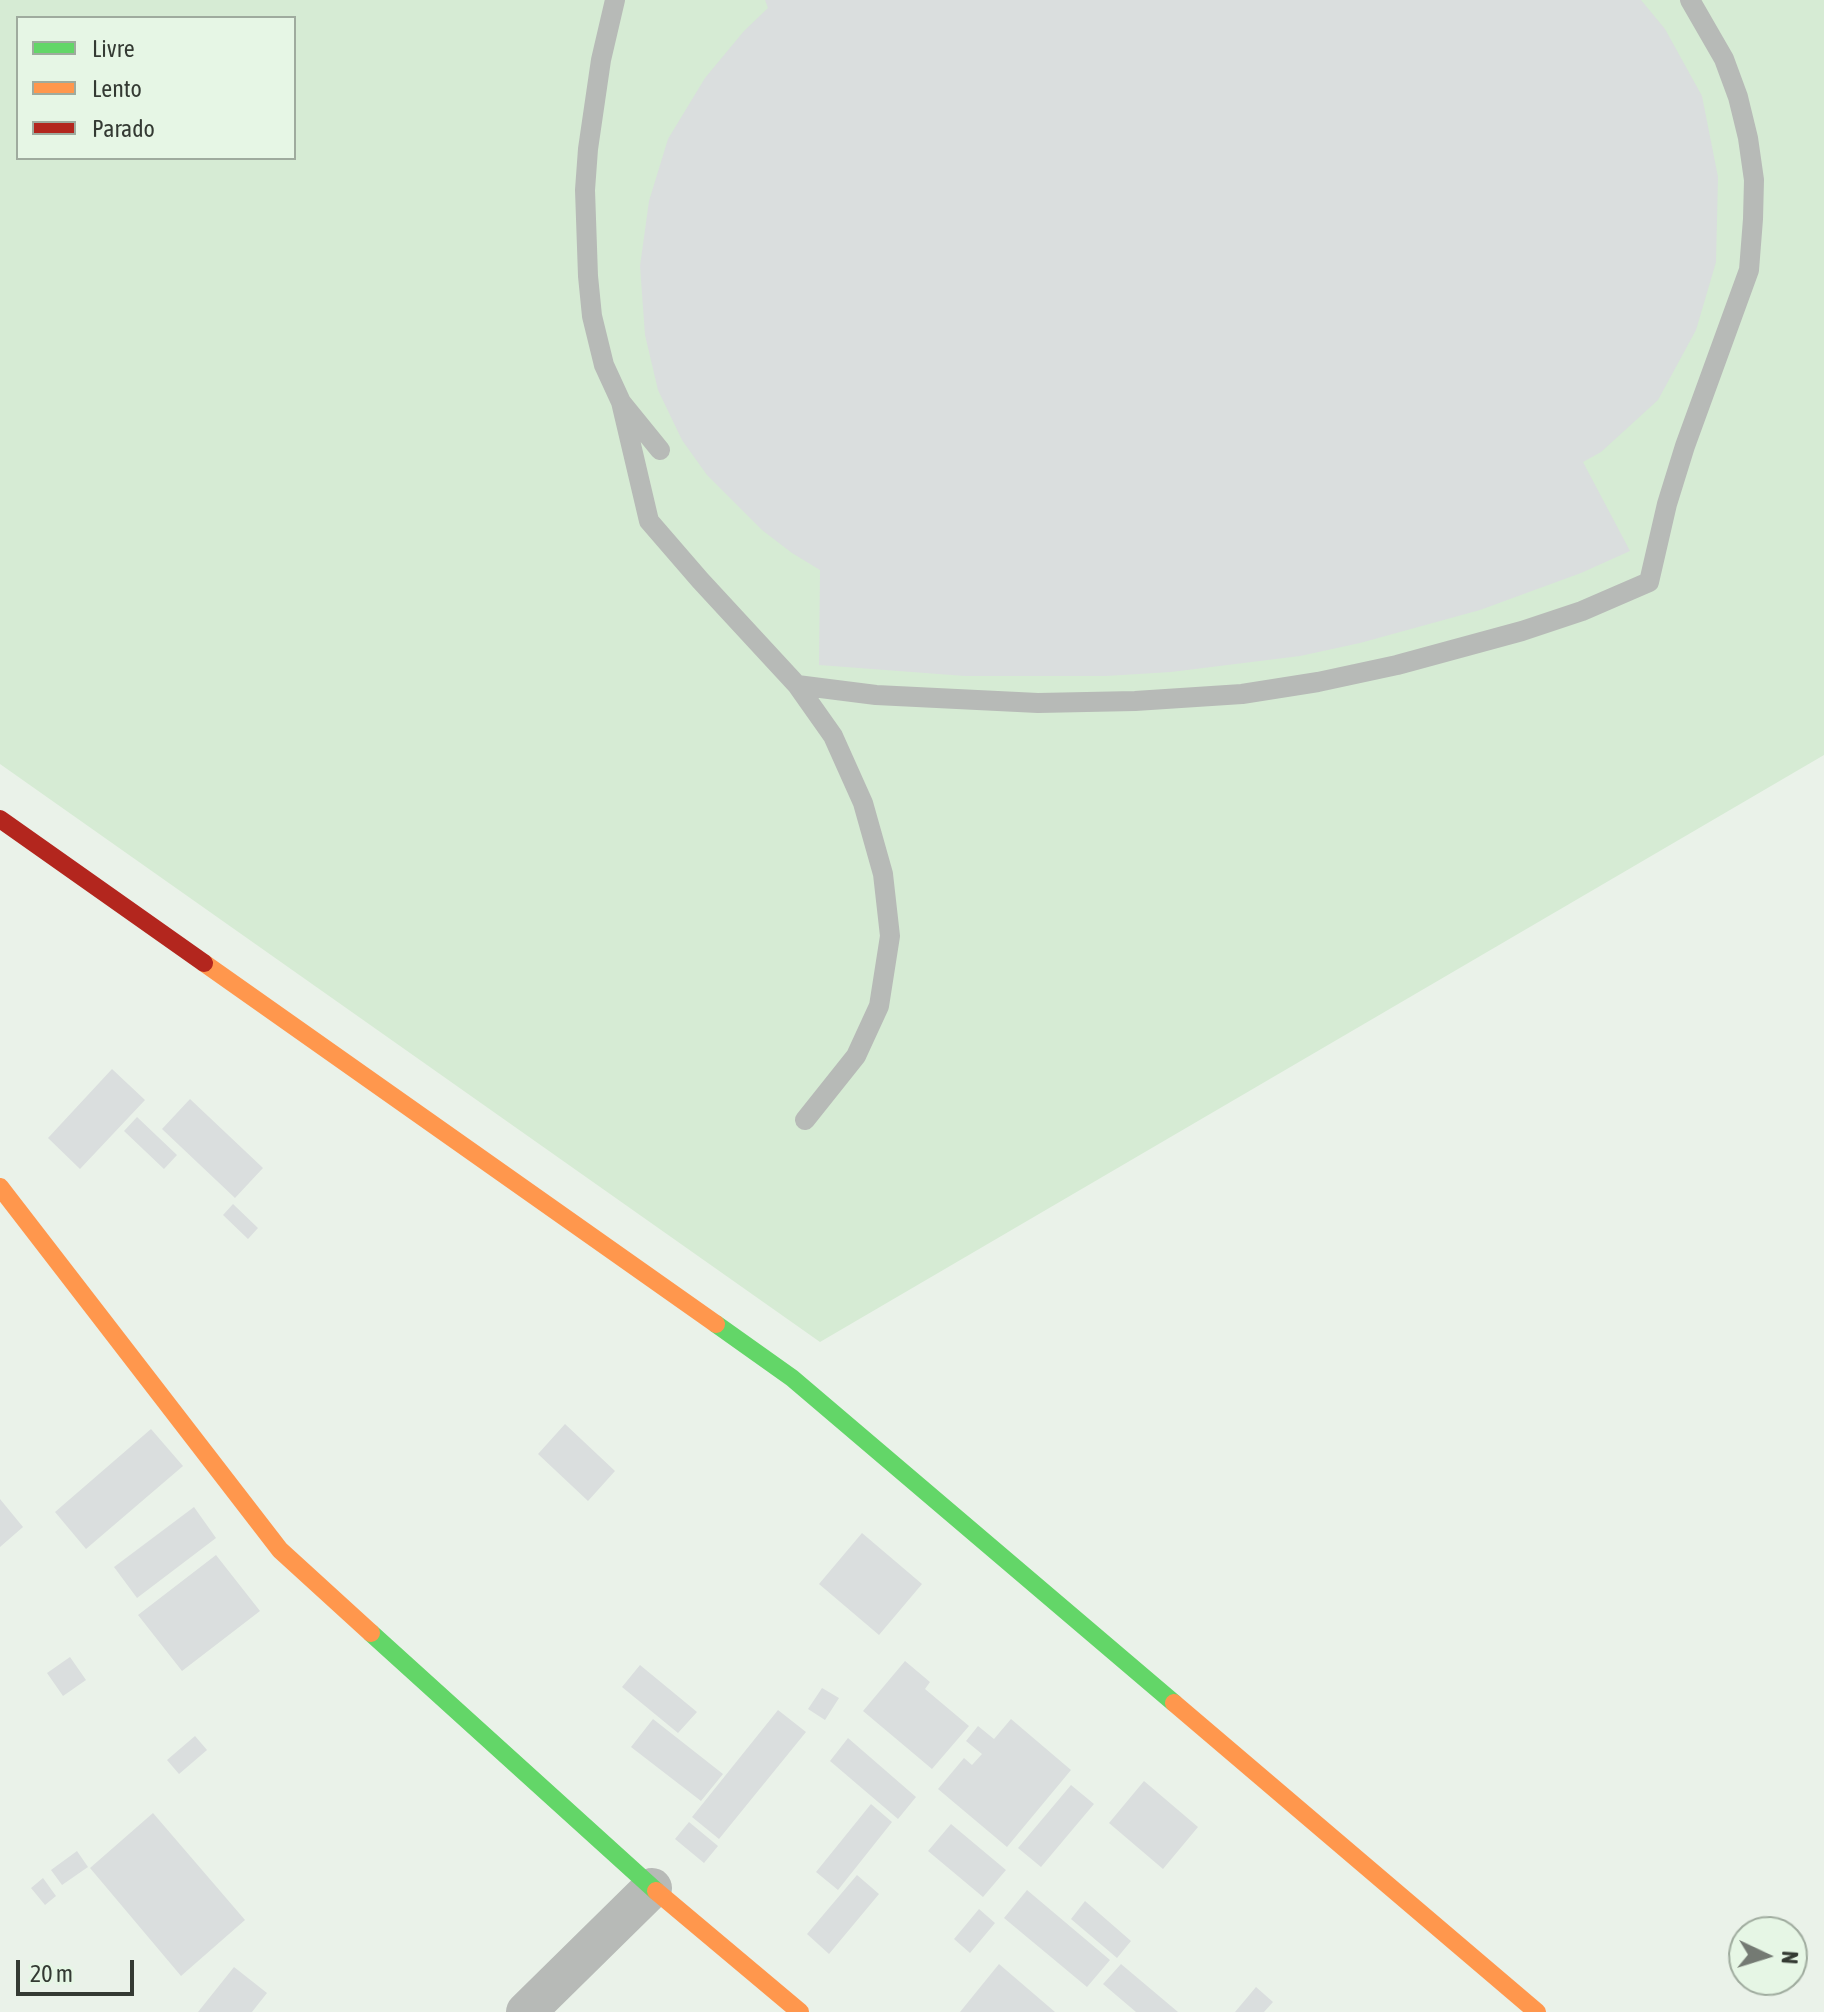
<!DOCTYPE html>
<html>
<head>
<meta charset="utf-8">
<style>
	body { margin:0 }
	#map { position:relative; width:1824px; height:2012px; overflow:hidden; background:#eaf2e9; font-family:"Asap Condensed",sans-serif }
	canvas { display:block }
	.legend { position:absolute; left:16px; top:16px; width:280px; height:144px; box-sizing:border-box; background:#e6f6e5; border:2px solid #9fab9e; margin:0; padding:10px 14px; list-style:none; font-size:24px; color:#343a33 }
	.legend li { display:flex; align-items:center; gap:16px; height:40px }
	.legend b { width:40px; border:2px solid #9fab9e }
	.north { position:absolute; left:1728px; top:1916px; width:80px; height:80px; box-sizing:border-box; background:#e6f6e5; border:2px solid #9fab9e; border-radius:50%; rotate:94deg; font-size:22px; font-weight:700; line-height:32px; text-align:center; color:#343a33 }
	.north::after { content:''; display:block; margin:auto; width:28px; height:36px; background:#747a73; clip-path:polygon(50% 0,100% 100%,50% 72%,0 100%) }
	.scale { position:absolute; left:16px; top:1960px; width:118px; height:36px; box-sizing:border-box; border:4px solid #343a33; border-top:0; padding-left:10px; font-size:24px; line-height:28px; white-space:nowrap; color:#343a33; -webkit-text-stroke:6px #e6f6e5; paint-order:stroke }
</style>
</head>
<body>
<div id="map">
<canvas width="1824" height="2012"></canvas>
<ul class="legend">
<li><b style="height:10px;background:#63d668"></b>Livre</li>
<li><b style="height:10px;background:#ff974d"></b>Lento</li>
<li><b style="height:10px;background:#b3261e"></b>Parado</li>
</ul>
<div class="north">N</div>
<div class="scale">20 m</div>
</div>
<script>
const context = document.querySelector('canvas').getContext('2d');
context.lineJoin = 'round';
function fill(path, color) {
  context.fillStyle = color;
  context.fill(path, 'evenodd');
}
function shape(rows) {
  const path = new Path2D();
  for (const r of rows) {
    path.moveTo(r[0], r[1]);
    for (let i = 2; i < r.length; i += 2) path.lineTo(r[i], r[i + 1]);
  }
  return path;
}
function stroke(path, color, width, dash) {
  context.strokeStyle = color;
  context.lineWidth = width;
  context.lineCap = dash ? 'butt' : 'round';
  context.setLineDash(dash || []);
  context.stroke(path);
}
fill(shape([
	[0,0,1824,0,1824,755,820,1342,0,764],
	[18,18,294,18,294,158,18,158]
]), '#d6ebd4');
fill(shape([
	[765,0,1641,0,1665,29,1702,96,1718,177,1716,262,1696,330,1658,400,1601,452,1583,462,1630,551,1581,573,1480,610,1360,643,1300,656,1171,672,1106,676,965,676,819,665,820,570,792,553,762,530,707,475,682,440,658,390,645,335,640,266,649,201,668,139,705,78,744,31,768,8],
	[112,1069,145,1100,80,1169,48,1138],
	[190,1099,263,1168,235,1198,162,1129],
	[137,1117,177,1155,164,1169,124,1131],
	[233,1204,258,1228,248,1239,223,1215],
	[565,1424,615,1471,588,1501,538,1454],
	[151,1429,183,1466,86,1549,55,1512],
	[0,1499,23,1527,0,1547],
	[194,1507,216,1538,137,1598,114,1567],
	[862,1533,922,1584,879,1635,819,1584],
	[216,1555,260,1611,182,1671,138,1615],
	[70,1657,86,1680,63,1696,47,1673],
	[905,1661,930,1682,925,1689,969,1726,932,1769,863,1711],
	[640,1665,697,1712,678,1733,622,1687],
	[822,1688,839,1698,825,1720,808,1709],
	[778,1710,806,1732,719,1839,692,1817],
	[653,1719,723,1774,701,1801,631,1747],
	[1011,1719,1071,1770,1007,1847,938,1789,964,1758,972,1765,982,1754,966,1741,978,1726,994,1739],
	[195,1736,207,1750,179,1774,167,1760],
	[848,1738,916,1797,898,1819,830,1761],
	[1144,1781,1198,1827,1163,1869,1109,1823],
	[1071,1785,1094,1804,1041,1867,1018,1848],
	[871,1804,892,1822,838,1890,816,1872],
	[153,1813,245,1920,181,1976,90,1868],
	[689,1822,718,1846,704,1863,675,1839],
	[951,1824,1006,1870,983,1897,928,1851],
	[77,1851,88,1867,62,1885,51,1870],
	[857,1875,879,1894,829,1954,807,1934],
	[43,1878,56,1896,45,1905,31,1888],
	[1027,1890,1110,1960,1087,1987,1004,1918],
	[1085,1901,1131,1941,1117,1958,1071,1919],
	[979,1909,995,1923,970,1953,954,1939],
	[999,1964,1055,2012,960,2012],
	[1121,1964,1178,2012,1136,2012,1103,1984],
	[234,1967,267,1993,252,2012,198,2012],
	[1256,1987,1273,2002,1264,2012,1235,2012]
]), '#dadede');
stroke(shape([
	[615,0,601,60,588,149,585,190,588,276,592,316,604,365,621,402,660,450],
	[621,402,649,521,700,580,797,685,876,695,1038,703,1135,701,1242,694,1318,682,1397,665,1522,631,1582,611,1649,582,1667,504,1685,446,1749,270,1753,219,1754,180,1748,138,1738,97,1724,59,1690,0],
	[797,685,833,736,863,803,883,874,890,936,879,1006,856,1056,805,1120]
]), '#b7bab7', 20);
stroke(shape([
	[526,2012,652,1888]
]), '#b7bab7', 40);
stroke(shape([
	[716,1324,792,1378,1174,1703],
	[371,1633,656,1891]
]), '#63d668', 18);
stroke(shape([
	[204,963,716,1324],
	[0,1187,280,1550,371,1633],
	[1174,1703,1537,2012],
	[656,1891,800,2012]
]), '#ff974d', 18);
stroke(shape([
	[0,819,204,963]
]), '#b3261e', 18);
</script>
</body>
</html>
